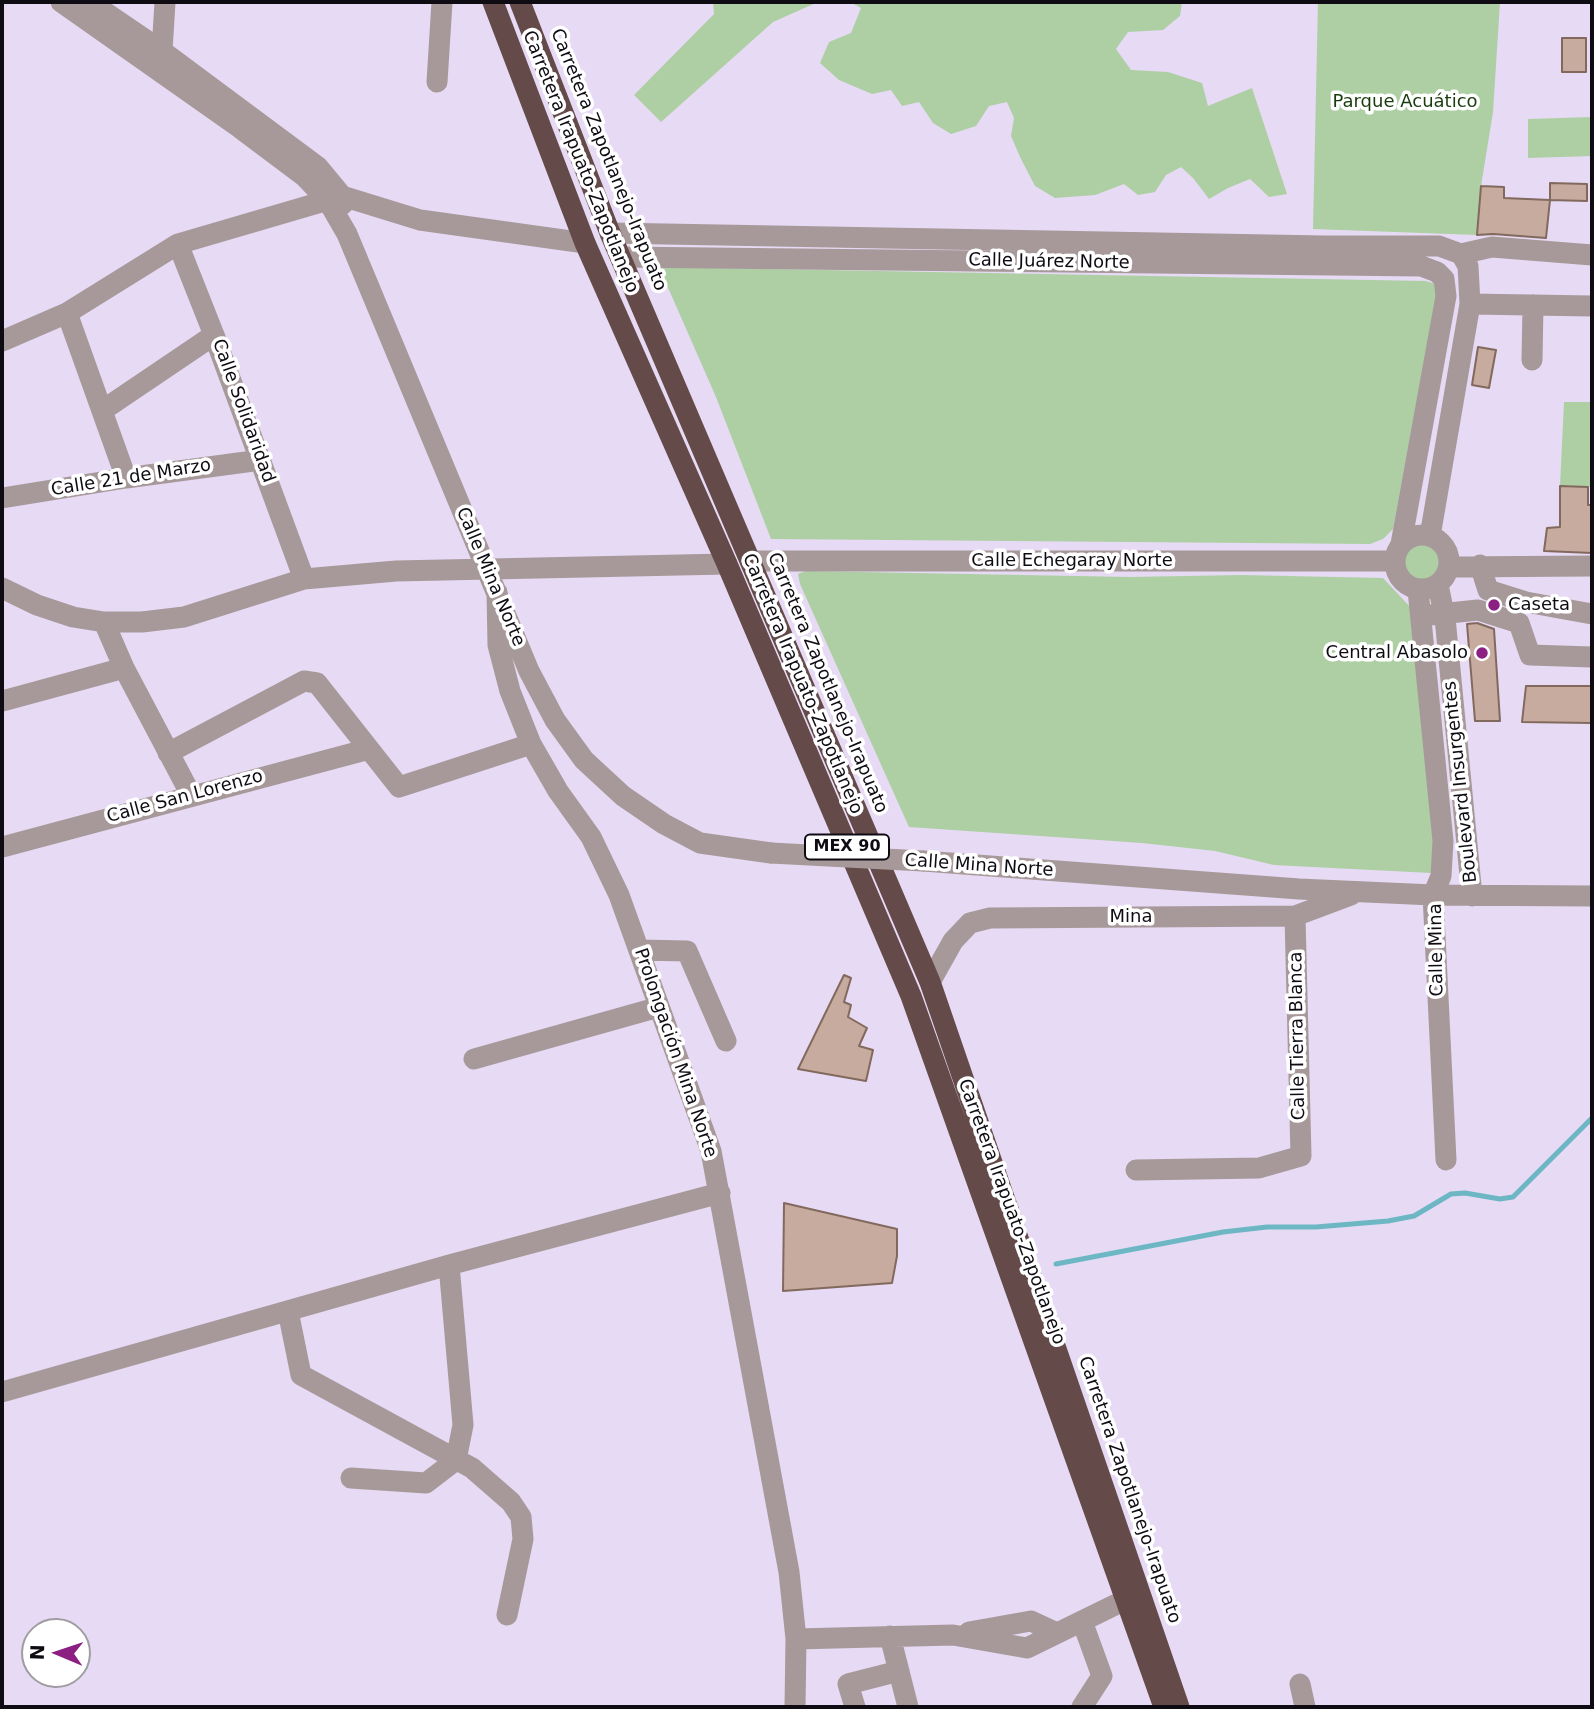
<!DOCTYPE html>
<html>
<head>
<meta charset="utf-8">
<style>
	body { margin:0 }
	#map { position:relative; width:1594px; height:1709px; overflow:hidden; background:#e7daf4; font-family:"DejaVu Sans",sans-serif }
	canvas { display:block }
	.frame { position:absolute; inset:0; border:4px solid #0f0b13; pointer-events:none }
	.north { position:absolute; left:21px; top:1618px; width:70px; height:70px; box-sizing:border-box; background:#fff; border:2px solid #9f9da1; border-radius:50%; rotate:272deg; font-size:19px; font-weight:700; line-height:28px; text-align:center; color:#0f0b13 }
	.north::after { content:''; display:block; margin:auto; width:24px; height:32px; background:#8c1f82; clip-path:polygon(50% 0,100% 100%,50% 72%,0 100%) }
</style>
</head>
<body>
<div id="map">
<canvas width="1594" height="1709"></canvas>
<div class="frame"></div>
<div class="north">N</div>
</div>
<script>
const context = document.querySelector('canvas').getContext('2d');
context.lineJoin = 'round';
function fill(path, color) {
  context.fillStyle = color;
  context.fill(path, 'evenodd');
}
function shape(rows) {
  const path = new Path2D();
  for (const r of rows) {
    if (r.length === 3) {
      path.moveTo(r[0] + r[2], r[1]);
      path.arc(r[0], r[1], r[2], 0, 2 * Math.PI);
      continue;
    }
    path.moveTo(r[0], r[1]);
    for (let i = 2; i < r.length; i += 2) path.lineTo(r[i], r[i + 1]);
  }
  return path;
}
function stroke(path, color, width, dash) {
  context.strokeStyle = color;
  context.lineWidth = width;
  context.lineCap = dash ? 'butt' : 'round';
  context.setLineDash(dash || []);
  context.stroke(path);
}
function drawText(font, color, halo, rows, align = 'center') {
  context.font = font + ' "DejaVu Sans",sans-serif';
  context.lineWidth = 7;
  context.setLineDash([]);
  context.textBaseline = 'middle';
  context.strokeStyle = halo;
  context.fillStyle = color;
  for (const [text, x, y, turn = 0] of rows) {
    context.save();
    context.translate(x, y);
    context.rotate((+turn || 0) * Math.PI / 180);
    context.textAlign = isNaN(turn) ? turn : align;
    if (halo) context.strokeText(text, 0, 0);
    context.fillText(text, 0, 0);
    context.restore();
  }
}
fill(shape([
	[713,2,818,2,773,22,661,122,634,95,714,14],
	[850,2,1182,2,1180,16,1163,30,1128,32,1116,49,1131,70,1168,72,1202,83,1208,106,1252,88,1287,194,1269,197,1250,179,1228,188,1209,199,1193,178,1181,167,1166,175,1155,192,1138,195,1124,184,1095,195,1055,198,1035,186,1021,159,1011,136,1014,118,1007,102,989,106,976,126,951,134,933,123,919,102,902,106,891,90,872,94,839,80,820,63,829,42,851,33,861,8],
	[1318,2,1500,2,1493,112,1481,186,1477,235,1313,229],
	[1592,117,1592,156,1528,158,1528,119],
	[659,267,1426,281,1438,285,1393,529,1383,539,1370,544,771,539,716,397],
	[1564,402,1592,402,1592,487,1560,486],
	[1423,562,22],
	[806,571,1129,577,1241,575,1383,578,1413,610,1438,871,1431,873,1274,865,1215,851,1142,843,909,827,800,584,798,574]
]), '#adcfa3');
stroke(shape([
	[1056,1264,1223,1232,1267,1227,1316,1227,1388,1221,1414,1216,1451,1194,1465,1193,1500,1199,1513,1197,1592,1118]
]), '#6db7c4', 5);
const building = shape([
	[1562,38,1586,38,1586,72,1562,72,1562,38],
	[1550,183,1587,184,1587,201,1550,200,1550,183],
	[1481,186,1504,187,1504,198,1550,200,1546,238,1493,234,1477,235,1481,186],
	[1478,347,1496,350,1489,388,1472,385,1478,347],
	[1560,486,1588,487,1588,505,1592,505,1592,553,1544,551,1547,528,1560,527,1560,486],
	[1477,623,1494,629,1500,721,1475,721,1467,624,1477,623],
	[1526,686,1592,686,1592,723,1522,722,1526,686],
	[844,975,851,978,844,1002,851,1005,848,1017,867,1028,859,1046,873,1050,866,1081,798,1069,844,975],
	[784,1203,897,1229,897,1256,892,1283,783,1291,784,1203]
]);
fill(building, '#c7ab9e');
stroke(building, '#82695e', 2);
stroke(shape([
	[61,2,240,128,304,176,328,201,347,234,529,671,555,720,584,760,623,796,664,824,700,843,771,853],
	[90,2,162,51,318,167,342,196,343,204],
	[157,61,162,51,165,2],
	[437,82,442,2],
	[610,233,1324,246,1439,246,1461,254,1492,247,1592,255],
	[178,244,214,335,304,579],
	[621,257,1421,266,1437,272,1444,279],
	[1470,304,1592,306],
	[67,313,126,478],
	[2,341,67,313,178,244,342,196,420,220,585,243],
	[1532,360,1533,305],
	[103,410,214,335],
	[2,498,126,478,261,460],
	[1422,562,27],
	[1430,536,1470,304,1468,266,1461,254],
	[1401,544,1446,296,1444,279],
	[750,561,1395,561],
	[1480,565,1488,590,1526,602,1592,614],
	[1449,567,1592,566],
	[1438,585,1445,618,1472,896],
	[2,588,37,605,73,617,104,622,142,622,184,617,304,579,396,571,727,564],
	[1418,590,1443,841,1441,876,1433,895,1446,1160],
	[497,592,498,645,510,691,531,744,558,791,591,837,619,895,711,1151,789,1572,796,1639,795,1707],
	[1430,615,1478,610,1519,623,1530,655,1592,657],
	[104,622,124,668,191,795],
	[2,701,124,668],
	[168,753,304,681,317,683,399,787,531,744],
	[2,847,369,749],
	[923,861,1299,889,1433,895,1592,896],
	[639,950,687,951,726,1041],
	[930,982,953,941,970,923,990,918,1295,916,1351,895],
	[474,1059,659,1007],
	[1136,1170,1259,1168,1301,1156,1295,916],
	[288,1311,301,1375,472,1468,511,1502,521,1517,523,1539,507,1615],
	[2,1392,449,1265,720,1193],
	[351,1478,426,1483,456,1460,463,1425,449,1265],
	[1082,1621,1102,1676,1082,1707],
	[969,1632,1031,1621,1057,1633],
	[890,1636,908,1707],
	[796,1639,953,1635,1027,1648,1125,1600],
	[1300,1684,1305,1707],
	[855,1707,848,1684,899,1671]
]), '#a79999', 21);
stroke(shape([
	[493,2,585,243,727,564,911,996,1164,1707],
	[520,2,610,233,930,982,1179,1707]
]), '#654a4a', 21);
stroke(shape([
	[771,853,923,861]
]), '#a79999', 21);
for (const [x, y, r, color] of [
	[1494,605,7,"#8c1f82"],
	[1482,653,7,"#8c1f82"]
]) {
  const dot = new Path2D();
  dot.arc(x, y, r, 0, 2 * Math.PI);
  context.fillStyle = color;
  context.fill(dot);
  stroke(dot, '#fff', 2.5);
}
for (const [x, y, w] of [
	[847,847,84]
]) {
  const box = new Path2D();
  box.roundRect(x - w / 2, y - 12.5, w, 25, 5);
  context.fillStyle = '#fff';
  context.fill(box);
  stroke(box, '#0f0b13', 2);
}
drawText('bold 16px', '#0f0b13', null, [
	["MEX 90",847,847]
]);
drawText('18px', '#193c0c', '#fff', [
	["Parque Acuático",1405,102]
]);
drawText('18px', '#0f0b13', '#fff', [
	["Carretera Zapotlanejo-Irapuato",608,160,68],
	["Carretera Irapuato-Zapotlanejo",580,162,68],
	["Calle Juárez Norte",1049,262,1],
	["Calle Solidaridad",243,411,70],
	["Calle 21 de Marzo",131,478,-9],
	["Calle Echegaray Norte",1072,561],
	["Calle Mina Norte",490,577,67],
	["Carretera Zapotlanejo-Irapuato",827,683,67],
	["Carretera Irapuato-Zapotlanejo",802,684,67],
	["Boulevard Insurgentes",1461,782,-96],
	["Calle San Lorenzo",185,797,-15],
	["Calle Mina Norte",979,866,4],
	["Mina",1131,917],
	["Calle Mina",1437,950,-91],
	["Calle Tierra Blanca",1298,1036,-91],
	["Prolongación Mina Norte",675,1053,71],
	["Carretera Irapuato-Zapotlanejo",1011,1212,70],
	["Carretera Zapotlanejo-Irapuato",1129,1490,71]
]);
drawText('18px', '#0f0b13', '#fff', [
	["Caseta",1508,605],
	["Central Abasolo",1468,653,"right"]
], 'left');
</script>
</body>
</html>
